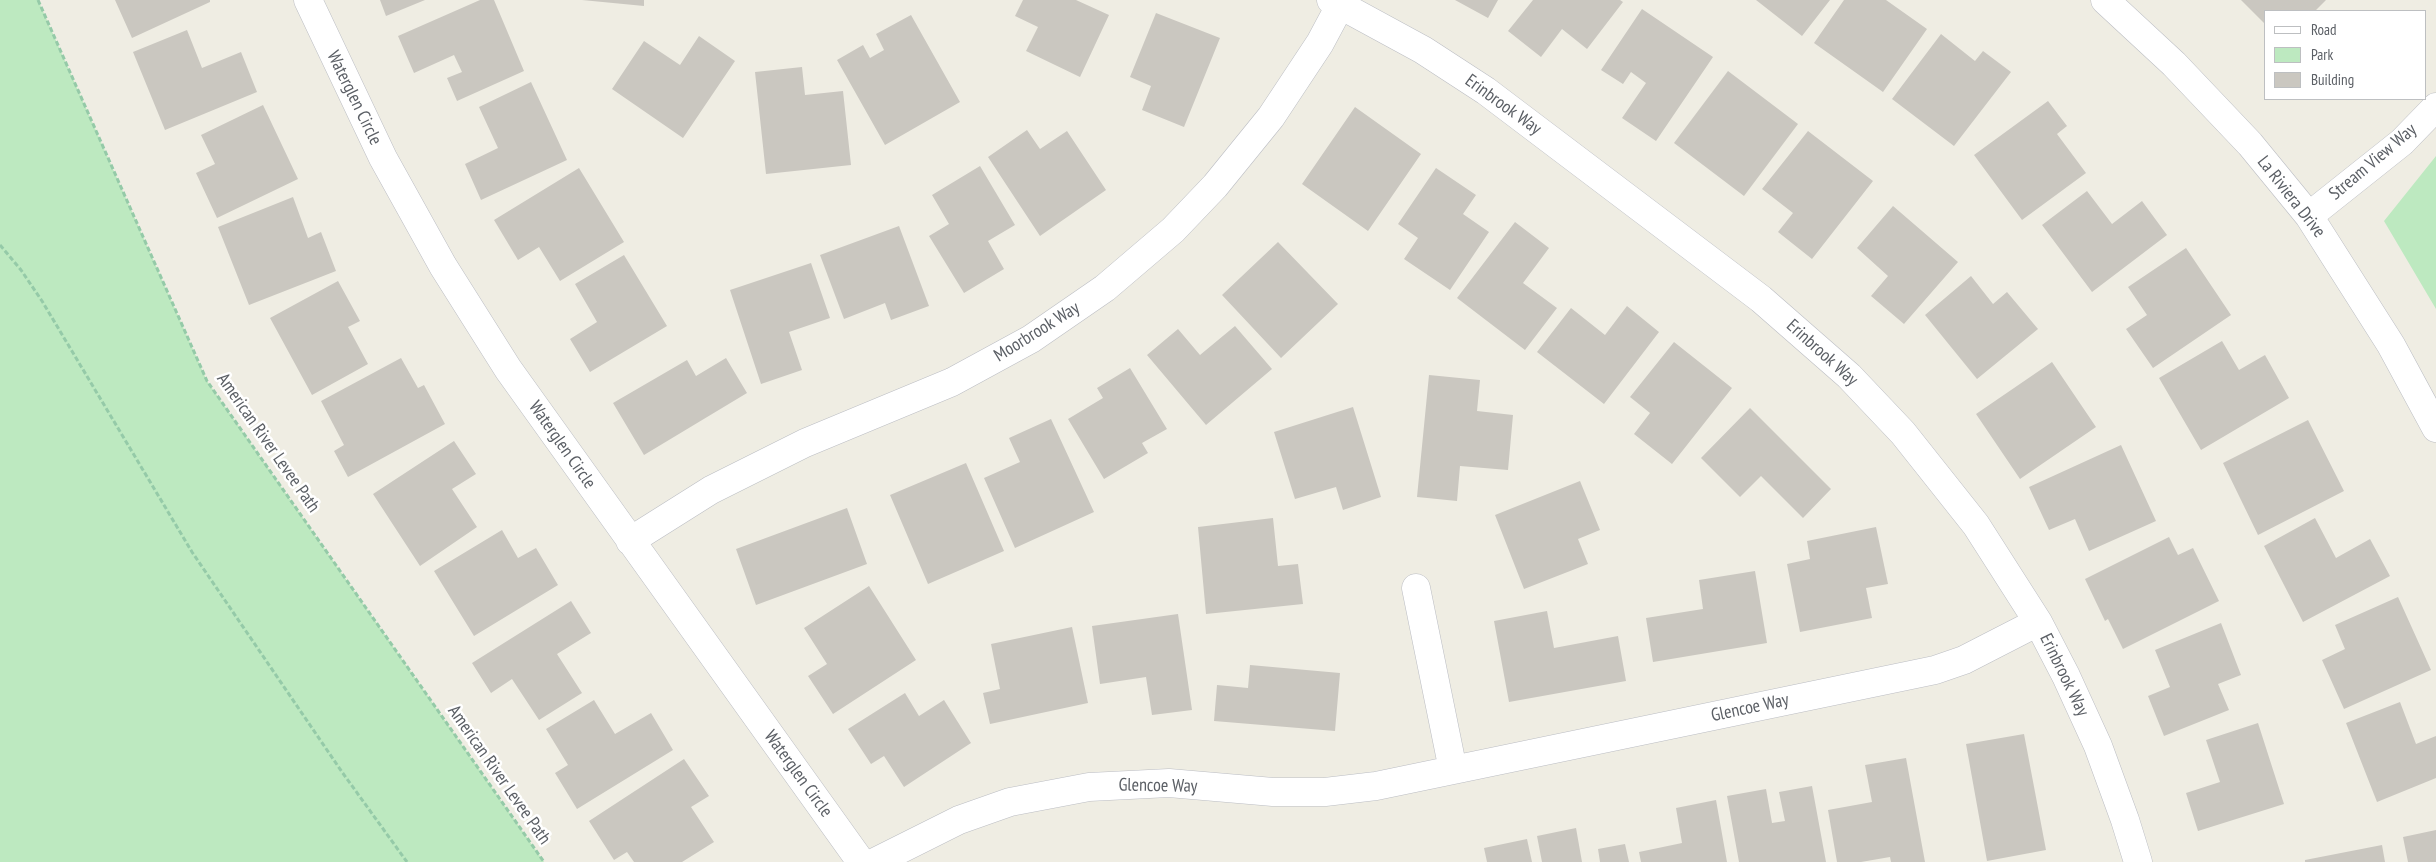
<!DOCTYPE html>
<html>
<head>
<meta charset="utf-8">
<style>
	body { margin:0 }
	#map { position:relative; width:2436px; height:862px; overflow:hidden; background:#efede3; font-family:"PT Sans Narrow",sans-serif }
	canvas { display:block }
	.legend { position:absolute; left:2264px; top:10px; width:162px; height:90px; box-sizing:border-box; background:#fff; border:1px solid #bdbfc1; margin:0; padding:6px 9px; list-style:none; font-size:15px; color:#5b5f65 }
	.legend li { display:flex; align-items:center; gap:10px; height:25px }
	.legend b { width:25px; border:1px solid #bdbfc1 }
</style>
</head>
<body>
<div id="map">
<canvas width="2436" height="862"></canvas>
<ul class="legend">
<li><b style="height:6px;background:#fff"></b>Road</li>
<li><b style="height:14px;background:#bde9c0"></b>Park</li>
<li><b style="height:14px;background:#cac7c0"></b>Building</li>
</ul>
</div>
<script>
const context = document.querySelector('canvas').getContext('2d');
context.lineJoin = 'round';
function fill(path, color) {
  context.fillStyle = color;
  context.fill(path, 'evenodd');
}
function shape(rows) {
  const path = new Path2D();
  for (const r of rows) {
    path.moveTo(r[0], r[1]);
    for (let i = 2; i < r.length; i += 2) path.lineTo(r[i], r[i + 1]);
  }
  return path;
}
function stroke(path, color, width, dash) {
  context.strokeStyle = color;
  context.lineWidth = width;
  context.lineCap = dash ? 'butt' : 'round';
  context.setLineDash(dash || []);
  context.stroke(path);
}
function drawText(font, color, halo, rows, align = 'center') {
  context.font = font + ' "PT Sans Narrow",sans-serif';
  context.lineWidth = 5;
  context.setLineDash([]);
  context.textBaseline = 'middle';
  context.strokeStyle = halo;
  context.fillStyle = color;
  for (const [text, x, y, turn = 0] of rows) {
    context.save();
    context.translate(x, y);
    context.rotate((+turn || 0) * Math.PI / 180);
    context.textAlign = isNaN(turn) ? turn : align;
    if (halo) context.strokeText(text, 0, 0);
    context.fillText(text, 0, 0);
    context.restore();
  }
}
fill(shape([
	[0,0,38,0,207,381,544,862,0,862],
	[2436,156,2436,309,2384,221]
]), '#bde9c0');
fill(shape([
	[115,0,210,0,210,2,132,38],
	[380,0,425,0,386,16],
	[480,0,494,0,524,71,457,101,447,78,462,72,454,55,414,73,398,36],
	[582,0,644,0,644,6],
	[1023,0,1076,0,1109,15,1080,77,1026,51,1038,27,1015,16],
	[1455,0,1498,0,1488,18],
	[1533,0,1620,0,1623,2,1587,49,1562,29,1541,57,1508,31],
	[1756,0,1830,0,1802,36],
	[1844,0,1886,0,1927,29,1883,92,1814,43],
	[2241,0,2326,0,2315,11,2265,11,2265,24],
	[1642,9,1713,57,1656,141,1622,118,1646,83,1631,72,1623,84,1601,70],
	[1156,13,1220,38,1184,127,1142,110,1151,86,1130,77],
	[911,15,960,102,885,145,837,60,863,45,870,58,884,50,876,34],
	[187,30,202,68,241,52,257,92,165,130,133,52],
	[1941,34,1975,61,1983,51,2011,72,1954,146,1892,99],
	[699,36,735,61,683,138,612,89,644,41,680,65],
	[802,67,805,95,843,91,851,165,766,174,755,72],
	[1728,71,1798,124,1744,196,1674,143],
	[531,82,567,160,481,200,465,164,498,148,479,107],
	[2048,101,2067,126,2057,134,2086,173,2022,220,1974,155],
	[263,105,298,179,217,218,196,173,215,164,201,135],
	[1355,107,1421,154,1368,231,1302,184],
	[1027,130,1040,149,1067,131,1106,190,1040,236,988,157],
	[1808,131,1873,181,1812,259,1778,232,1793,213,1762,189],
	[980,166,1015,225,988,241,1004,269,964,293,929,236,949,224,932,195],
	[579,168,624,242,560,281,539,247,518,260,494,220],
	[1436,168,1476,195,1463,214,1489,232,1450,290,1404,259,1418,238,1398,224],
	[2087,191,2112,224,2142,201,2167,235,2092,292,2042,225],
	[293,197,308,238,321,232,336,271,249,305,218,227],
	[1893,206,1958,262,1904,324,1871,296,1888,276,1857,248],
	[1515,222,1549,248,1523,283,1557,308,1525,350,1457,298],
	[899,226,929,306,891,320,885,303,844,319,820,255],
	[1278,242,1338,304,1281,358,1222,295],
	[2186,248,2231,315,2153,368,2126,329,2147,315,2128,287],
	[624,255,667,326,590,372,570,339,597,322,575,284],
	[811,263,830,318,789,332,802,370,761,384,730,290],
	[1971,276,1993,304,2007,292,2038,329,1977,379,1925,315],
	[338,281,360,321,348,327,368,364,312,395,270,318],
	[1627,306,1659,332,1604,404,1537,352,1571,308,1605,335],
	[1235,326,1272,369,1206,425,1147,355,1178,329,1200,355],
	[2222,341,2239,370,2265,355,2289,398,2201,450,2159,378],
	[1674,342,1732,388,1672,464,1634,434,1650,413,1630,397],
	[401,358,418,388,424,385,445,424,348,477,334,451,344,445,321,401],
	[726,358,747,393,644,455,613,403,687,360,696,376],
	[2052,362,2096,427,2020,479,1976,414],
	[1130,368,1167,429,1142,443,1148,453,1104,479,1068,419,1103,398,1097,388],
	[1429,375,1480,380,1477,411,1513,415,1508,470,1460,466,1457,501,1417,497],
	[1353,407,1381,497,1343,510,1336,487,1295,499,1274,432],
	[1750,408,1831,489,1803,518,1761,476,1740,497,1701,458],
	[1051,419,1094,512,1015,548,984,478,1020,462,1009,438],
	[2308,420,2344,491,2258,535,2223,463],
	[454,441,476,474,452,489,477,527,420,566,373,494],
	[2121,445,2156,521,2089,551,2075,519,2049,530,2029,487],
	[966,463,1004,551,928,584,890,495],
	[1580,481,1600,530,1578,539,1588,564,1524,589,1495,515],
	[847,508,867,564,756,605,736,549],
	[1273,518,1278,566,1298,564,1303,604,1206,614,1198,527],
	[2315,518,2336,558,2370,539,2390,576,2303,622,2264,546],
	[1876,527,1888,584,1866,588,1872,618,1800,632,1787,564,1810,559,1807,541],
	[502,530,518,558,536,548,558,585,474,636,434,571],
	[2169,537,2178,555,2193,548,2219,601,2123,649,2108,619,2105,621,2085,579],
	[1755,571,1767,643,1653,662,1646,618,1703,609,1699,580],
	[869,586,916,660,833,714,808,676,827,664,804,628],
	[2398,597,2431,670,2344,709,2322,660,2345,649,2335,625],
	[571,601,591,633,557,654,582,693,539,720,512,679,491,693,472,663],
	[1547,611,1554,648,1618,636,1626,681,1509,702,1494,621],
	[1178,614,1192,710,1152,715,1146,677,1100,684,1092,626],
	[2221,623,2241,675,2218,684,2229,710,2164,736,2148,696,2170,687,2155,650],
	[1072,627,1088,703,990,724,983,693,1000,689,991,644],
	[1250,665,1340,673,1335,731,1214,721,1217,685,1248,688],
	[905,693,919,716,944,700,971,743,904,787,884,756,871,764,848,729],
	[594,700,615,734,651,713,673,750,577,809,555,773,568,765,546,729],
	[2400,702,2416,744,2436,736,2436,778,2377,802,2346,723],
	[2258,723,2284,804,2198,831,2186,793,2220,782,2206,740],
	[2024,734,2046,850,1987,861,1966,744],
	[1906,758,1925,862,1891,862,1890,857,1861,862,1837,862,1828,810,1872,802,1865,765],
	[684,759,709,796,691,807,714,842,682,862,634,862,627,852,614,860,589,821],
	[1812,786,1826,862,1739,862,1727,796,1766,789,1772,823,1785,821,1779,792],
	[1716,800,1727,862,1641,862,1639,852,1682,843,1676,808],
	[1576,828,1582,862,1542,862,1537,836],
	[2436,830,2436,862,2408,862,2403,837],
	[1527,839,1532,862,1487,862,1484,848],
	[1625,844,1629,862,1600,862,1598,849],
	[2382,845,2385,862,2305,862,2305,860]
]), '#cac7c0');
const minor = shape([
	[308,0,383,158,443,266,508,369,861,862],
	[1331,0,1423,50,1486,91,1761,299,1849,376,1903,433,1976,525,2038,622,2066,676,2098,746,2125,820,2138,862],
	[2105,0,2174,64,2250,144,2309,216,2391,345,2436,428],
	[2309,216,2402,142,2436,107],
	[630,541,711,490,805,443,952,382,1031,339,1105,288,1173,230,1215,186,1271,117,1320,43,1343,0],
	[1416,588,1453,770],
	[875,862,959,820,1010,802,1089,787,1169,783,1273,792,1325,792,1376,786,1935,670,1964,660,2038,622]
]);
stroke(minor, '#bbbdc3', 29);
stroke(shape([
	[38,0,207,381,544,862],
	[0,245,21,270,42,301,192,552,342,772,407,862]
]), '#95caa8', 3, [5, 2.5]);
stroke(minor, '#fff', 28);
drawText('18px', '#5b5f65', '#fff', [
	["Waterglen Circle",354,98,64],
	["Erinbrook Way",1503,105,36],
	["Stream View Way",2373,162,-40],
	["La Riviera Drive",2291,197,52],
	["Moorbrook Way",1037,332,-32],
	["Erinbrook Way",1822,353,42],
	["American River Levee Path",268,443,55],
	["Waterglen Circle",562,445,55],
	["Erinbrook Way",2064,675,64],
	["Glencoe Way",1750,708,-12],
	["Waterglen Circle",798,774,54],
	["American River Levee Path",499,775,55],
	["Glencoe Way",1158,786,1]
]);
</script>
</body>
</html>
